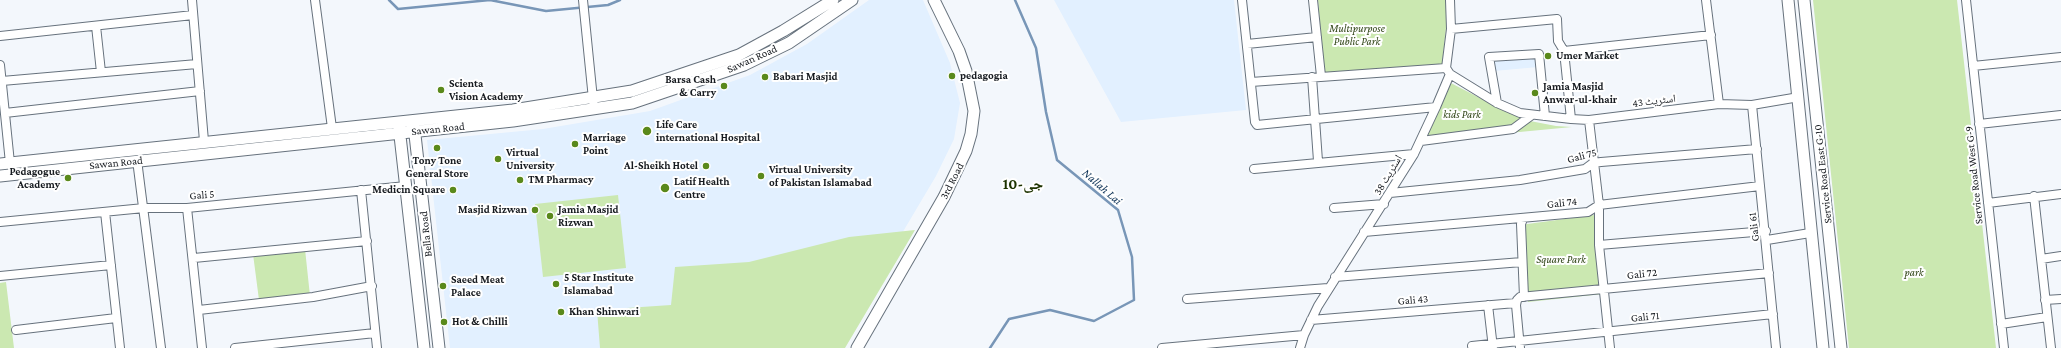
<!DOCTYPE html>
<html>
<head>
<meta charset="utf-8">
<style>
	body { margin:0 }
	canvas { display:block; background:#f3f7fc }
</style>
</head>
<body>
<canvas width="2061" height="348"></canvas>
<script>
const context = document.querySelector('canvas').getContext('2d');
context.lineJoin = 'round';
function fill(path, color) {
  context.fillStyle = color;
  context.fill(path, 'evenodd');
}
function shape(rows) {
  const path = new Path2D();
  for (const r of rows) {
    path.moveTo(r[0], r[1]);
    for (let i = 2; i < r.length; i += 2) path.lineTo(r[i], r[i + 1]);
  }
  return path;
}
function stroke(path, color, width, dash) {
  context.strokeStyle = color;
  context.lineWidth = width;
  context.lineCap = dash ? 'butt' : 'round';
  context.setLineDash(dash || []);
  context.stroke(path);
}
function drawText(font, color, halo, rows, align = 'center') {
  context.font = font + ' "Crimson Pro","Noto Naskh Arabic",serif';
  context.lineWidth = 4;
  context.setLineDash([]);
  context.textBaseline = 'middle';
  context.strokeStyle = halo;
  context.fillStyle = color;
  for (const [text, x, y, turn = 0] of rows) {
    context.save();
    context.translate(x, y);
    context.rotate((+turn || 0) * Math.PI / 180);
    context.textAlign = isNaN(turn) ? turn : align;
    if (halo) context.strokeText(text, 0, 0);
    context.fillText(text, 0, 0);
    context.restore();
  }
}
fill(shape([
	[869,0,923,0,950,63,960,103,954,139,936,176,834,348,450,348,427,140,543,129,650,111,750,75,807,44],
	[1054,0,1234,0,1246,110,1121,122],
	[1538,57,1538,67,1494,71,1494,60]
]), '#e2f0ff');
fill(shape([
	[1318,0,1447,0,1447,20,1442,64,1324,73],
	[1813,0,1957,0,1996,348,1849,348],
	[1447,81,1503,110,1530,121,1556,126,1572,127,1425,141,1441,106],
	[618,195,626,268,543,277,535,204],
	[1594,215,1603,294,1528,302,1520,225],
	[915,230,845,348,600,348,597,310,671,305,675,267,749,262,849,237],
	[305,249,310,296,259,300,253,254],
	[6,282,14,348,0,348,0,283]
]), '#cbe8b1');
stroke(shape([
	[389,0,398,9,490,0,546,11,608,5,620,0],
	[990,348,1009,319,1050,310,1094,321,1134,300,1132,257,1118,210,1057,160,1046,112,1036,48,1015,0]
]), '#7896b7', 2.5);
const street = shape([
	[192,0,204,141],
	[315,0,332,128],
	[583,0,594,109],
	[1242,0,1255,122,1257,125,1436,107],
	[1313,0,1321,76],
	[1706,0,1719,104],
	[1966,0,2004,348],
	[96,26,101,72],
	[1451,29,1557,19,1558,41,1564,51,1571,119],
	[0,36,193,15],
	[1247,44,1317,37],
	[1564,51,1711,35],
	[0,65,10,163],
	[1973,66,2061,57],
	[1450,74,1497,103,1520,113,1571,119,1589,120,1719,104,1752,105,1799,97],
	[1312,77,1318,161],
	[2,81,197,64],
	[1251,82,1446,68],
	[1497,103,1489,57,1539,54,1545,116],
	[1752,105,1776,348],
	[5,113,200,91],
	[1589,120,1599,205,1599,245,1610,348],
	[1979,124,2061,115],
	[1421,141,1513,129,1532,115],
	[137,160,161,348],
	[1254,169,1414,154],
	[361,190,377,348],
	[1390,193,1520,180,1585,169,1593,163,1601,162,1757,149],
	[2034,196,2051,348],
	[1988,203,2061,194],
	[187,208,202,348],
	[1334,208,1384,204],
	[105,212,120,348],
	[1523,219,1521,224,1524,297],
	[0,222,144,208,187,208,406,186],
	[1364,232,1588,212,1599,205,1760,186],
	[1767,240,1810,233],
	[1599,245,1766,231],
	[194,258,367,241],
	[2041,259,2061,256],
	[0,276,111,265],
	[1335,277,1522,262],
	[1187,299,1328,288],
	[2045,300,2061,299],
	[1488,305,1493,348],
	[199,310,313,297,372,286],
	[1311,320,1516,303],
	[2001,324,2047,317],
	[16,330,116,318],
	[1472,346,1773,314],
	[235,348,375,333],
	[1162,348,1304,335],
	[1300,348,1304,335,1318,306,1414,154,1436,107,1450,74,1446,68,1451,29,1450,0],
	[1520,348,1516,305,1517,300,1520,297,1769,273]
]);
const secondary = shape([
	[1788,0,1823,348],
	[1804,0,1841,348],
	[414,126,439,348],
	[399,127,424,348],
	[0,164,513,110,632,91,739,55,783,31,833,0],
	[0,176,513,121,632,103,744,65,789,43,852,0],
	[857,348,944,197,966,151,971,134,974,111,966,71,959,51,934,0]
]);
stroke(street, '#67727d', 10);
stroke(secondary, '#67727d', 13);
stroke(street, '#fff', 8);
stroke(secondary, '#fff', 11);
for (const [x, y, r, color] of [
	[1548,56,4,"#5a891b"],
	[952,76,4,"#5a891b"],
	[765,77,4,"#5a891b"],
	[724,86,4,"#5a891b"],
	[441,90,4,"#5a891b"],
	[1535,93,4,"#5a891b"],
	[647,131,5,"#5a891b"],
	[575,144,4,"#5a891b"],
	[437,148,4,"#5a891b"],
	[498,159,4,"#5a891b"],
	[706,166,4,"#5a891b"],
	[761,176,4,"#5a891b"],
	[68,178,4,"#5a891b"],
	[520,180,4,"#5a891b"],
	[665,188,5,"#5a891b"],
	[453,190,4,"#5a891b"],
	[535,210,4,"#5a891b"],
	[550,216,4,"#5a891b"],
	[556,284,4,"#5a891b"],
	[443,286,4,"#5a891b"],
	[561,312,4,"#5a891b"],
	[444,322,4,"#5a891b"]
]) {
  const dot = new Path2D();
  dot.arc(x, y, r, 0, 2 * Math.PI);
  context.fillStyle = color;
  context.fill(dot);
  stroke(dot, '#fff', 1.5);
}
drawText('italic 11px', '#2e4314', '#fff', [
	["Multipurpose",1357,29],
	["Public Park",1357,42],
	["kids Park",1462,115],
	["Square Park",1561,260],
	["park",1914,273]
]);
drawText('bold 11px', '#171b20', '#fff', [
	["Umer Market",1556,56],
	["pedagogia",960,76],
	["Babari Masjid",773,77],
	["Barsa Cash",716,80,"right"],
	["& Carry",716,93,"right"],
	["Scienta",449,84],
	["Vision Academy",449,97],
	["Jamia Masjid",1543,87],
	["Anwar-ul-khair",1543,100],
	["Life Care",656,125],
	["international Hospital",656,138],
	["Marriage",583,138],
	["Point",583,151],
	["Virtual",506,153],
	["University",506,166],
	["Tony Tone",437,161,"center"],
	["General Store",437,174,"center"],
	["Al-Sheikh Hotel",698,166,"right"],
	["Virtual University",769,170],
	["of Pakistan Islamabad",769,183],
	["Pedagogue",60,172,"right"],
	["Academy",60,185,"right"],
	["TM Pharmacy",528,180],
	["Latif Health",674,182],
	["Centre",674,195],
	["Medicin Square",445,190,"right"],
	["Masjid Rizwan",527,210,"right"],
	["Jamia Masjid",558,210],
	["Rizwan",558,223],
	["5 Star Institute",564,278],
	["Islamabad",564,291],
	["Saeed Meat",451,280],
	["Palace",451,293],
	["Khan Shinwari",569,312],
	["Hot & Chilli",452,322]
], 'left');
drawText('11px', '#171b20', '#fff', [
	["Sawan Road",752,59,-24],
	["اسٹریٹ 43",1654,101,-7],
	["Sawan Road",438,129,-6],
	["Gali 75",1582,156,-15],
	["Sawan Road",116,163,-6],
	["Service Road East G-10",1823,174,-96],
	["اسٹریٹ 38",1388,175,-59],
	["Service Road West G-9",1974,175,-96],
	["3rd Road",952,181,-63],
	["Gali 5",202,195,-5],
	["Gali 74",1562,203,-6],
	["Gali 61",1754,227,-97],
	["Bella Road",426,234,-96],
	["Gali 72",1642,274,-6],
	["Gali 43",1413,300,-5],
	["Gali 71",1645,317,-6]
]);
drawText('italic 12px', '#0f3458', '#fff', [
	["Nallah Lai",1102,187,41]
]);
drawText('bold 15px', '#1d3300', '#fff', [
	["جی-10",1023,184]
]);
</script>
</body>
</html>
